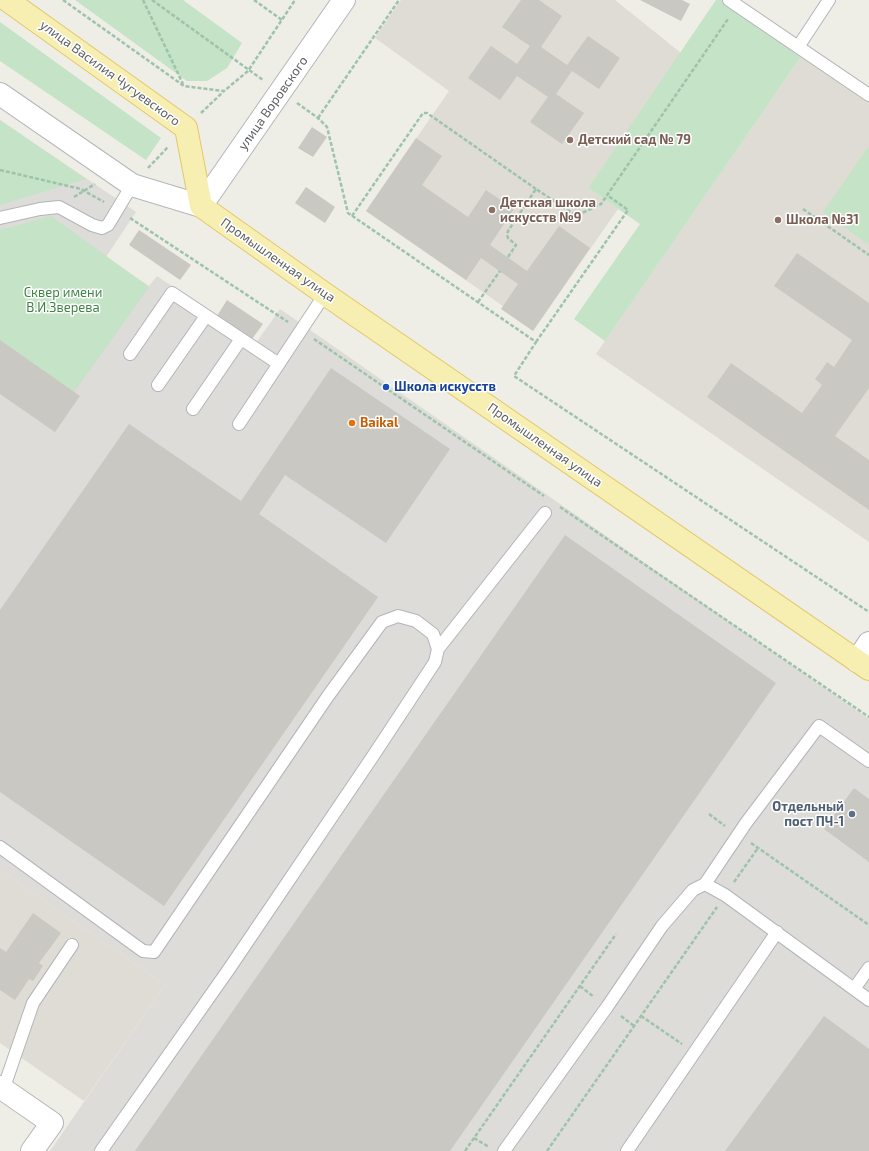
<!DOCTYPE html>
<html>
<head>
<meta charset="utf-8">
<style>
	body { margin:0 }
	canvas { display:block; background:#eeede6 }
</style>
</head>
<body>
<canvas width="869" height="1151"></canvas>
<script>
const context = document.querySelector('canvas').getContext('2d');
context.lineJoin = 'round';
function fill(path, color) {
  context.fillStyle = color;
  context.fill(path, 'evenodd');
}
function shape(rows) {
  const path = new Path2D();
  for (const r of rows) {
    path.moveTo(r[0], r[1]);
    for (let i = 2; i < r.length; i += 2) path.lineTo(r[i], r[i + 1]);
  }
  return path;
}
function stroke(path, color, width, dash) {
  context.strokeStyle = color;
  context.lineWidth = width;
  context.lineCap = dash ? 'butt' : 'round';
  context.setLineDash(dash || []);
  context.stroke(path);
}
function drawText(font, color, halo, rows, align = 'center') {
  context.font = font + ' "Exo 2",sans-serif';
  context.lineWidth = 3;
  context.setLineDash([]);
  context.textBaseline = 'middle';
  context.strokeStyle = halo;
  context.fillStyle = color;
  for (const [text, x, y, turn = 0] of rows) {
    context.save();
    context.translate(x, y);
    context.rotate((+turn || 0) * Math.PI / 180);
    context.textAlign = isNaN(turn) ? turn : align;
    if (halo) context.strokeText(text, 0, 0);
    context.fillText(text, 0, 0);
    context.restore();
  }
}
fill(shape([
	[0,120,136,212,106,257,149,286,157,276,256,343,280,309,869,719,869,1151,50,1151,165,985,0,870]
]), '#dddcd8');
fill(shape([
	[401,0,615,0,681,53,588,188,618,209,533,331,503,306,366,211,449,91,375,38],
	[802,55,869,100,869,542,596,354],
	[0,870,165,985,84,1101,0,1043]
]), '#dedcd4');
fill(shape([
	[75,0,183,0,242,43,227,68,207,81,187,81],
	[716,0,721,0,802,55,605,341,574,319,640,224,588,188],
	[0,22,161,138,146,160,0,61],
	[0,120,86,179,0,205],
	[869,146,869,242,868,244,823,212],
	[51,216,149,287,74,392,0,340,0,230]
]), '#c5e3c6');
fill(shape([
	[521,0,539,0,562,16,541,47,567,65,588,36,620,58,599,89,572,71,556,94,584,113,562,144,530,122,548,97,517,76,500,100,468,78,491,46,517,64,530,46,502,27],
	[640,0,682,0,690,4,681,21],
	[312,127,327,137,313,157,298,148],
	[416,138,442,156,422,185,468,217,486,190,514,209,490,245,527,271,559,226,590,248,533,331,501,309,518,284,481,258,466,280,366,211],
	[306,187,335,207,325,223,295,203],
	[139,230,191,265,180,280,129,245],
	[797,253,869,303,869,388,835,436,869,460,869,510,707,397,731,363,802,413,822,385,815,379,821,371,827,362,834,367,852,340,774,286],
	[227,300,263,324,252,339,217,316],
	[0,340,80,396,55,432,0,394],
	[331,368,450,449,386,543,285,475,259,514,378,597,164,906,0,792,0,610,129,424,241,501],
	[565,535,776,683,450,1151,135,1151],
	[854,788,869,799,869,862,824,829],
	[33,913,61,933,39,963,43,966,33,981,29,979,15,1000,0,990,0,948,6,952],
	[824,1016,869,1049,869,1151,725,1151]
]), '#cac8c2');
const lane = shape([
	[729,0,869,95],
	[798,47,829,0],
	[0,218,40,209,59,207,92,225,102,228,108,225,132,185],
	[130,354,172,293,279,364],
	[158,385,206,316],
	[193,409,241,339],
	[239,424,325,294],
	[438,649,545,513],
	[0,847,143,951,154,952,328,696,382,622,398,616,416,621,433,634,438,649,435,662,373,756,229,969,101,1151],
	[705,884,746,823,819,726,869,761],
	[854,989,869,968],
	[3,1090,33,1003,72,945],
	[504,1151,607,1007,662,926,693,890,705,884,725,895,869,1000],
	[627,1151,777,932]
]);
const street = shape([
	[857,661,869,643],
	[0,1087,52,1123,32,1151]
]);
const secondary = shape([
	[0,94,132,185,201,206,344,0]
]);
const primary = shape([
	[7,0,186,128,201,206,325,294,869,669]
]);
stroke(lane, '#b3b5b9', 14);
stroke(street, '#b3b5b9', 24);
stroke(secondary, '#b4b7bb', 24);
stroke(primary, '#e3c869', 24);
stroke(shape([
	[63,0,184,86,224,91,248,71,295,0],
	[143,0,183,84],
	[152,0,263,80],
	[254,0,282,20],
	[297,103,318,118,327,127,348,213,536,342,514,376,869,612],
	[201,113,223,92],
	[318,118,399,0],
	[148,168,168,147],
	[0,170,81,189,104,202],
	[74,197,95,184],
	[803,209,869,255],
	[352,216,423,113,427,113,536,189],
	[130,218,288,322],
	[508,257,516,245,508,238,507,235,508,231,536,189,575,215,580,214,601,204,728,19],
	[478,302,500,271],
	[314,339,544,496],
	[536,342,628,210,607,195],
	[560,507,869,717],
	[709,814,725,826],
	[751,843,869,925],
	[734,882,758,848],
	[580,986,594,997],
	[621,1016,634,1026],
	[641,1016,682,1044],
	[474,1138,489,1147],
	[465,1151,616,934],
	[547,1151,717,907]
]), '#9ec3ab', 2.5, [4, 2]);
stroke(lane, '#fff', 12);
stroke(street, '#fff', 22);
stroke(secondary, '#fff', 22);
stroke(primary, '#f7efb2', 22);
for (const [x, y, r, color] of [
	[570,140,4,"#8d6e63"],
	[492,210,4,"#8d6e63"],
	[778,220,4,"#8d6e63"],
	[386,387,4,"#1a4fb4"],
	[352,423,4,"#e8710a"],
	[852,814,4,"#5c6f8a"]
]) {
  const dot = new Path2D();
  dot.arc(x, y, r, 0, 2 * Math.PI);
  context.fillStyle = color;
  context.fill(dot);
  stroke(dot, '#fff', 1.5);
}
drawText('13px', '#5d6064', '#fff', [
	["улица Василия Чугуевского",110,73,36],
	["улица Воровского",273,103,-55],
	["Промышленная улица",278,260,35],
	["Промышленная улица",545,445,35]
]);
drawText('bold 13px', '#785e54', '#fff', [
	["Детский сад № 79",578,140],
	["Детская школа",500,203],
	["искусств №9",500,218],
	["Школа №31",786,220]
], 'left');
drawText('13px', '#3e8245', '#fff', [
	["Сквер имени",63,293],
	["В.И.Зверева",63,308]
]);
drawText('bold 13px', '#164399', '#fff', [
	["Школа искусств",394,387]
], 'left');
drawText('bold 13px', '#c56008', '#fff', [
	["Baikal",360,423]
], 'left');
drawText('bold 13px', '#4e5e75', '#fff', [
	["Отдельный",844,807],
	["пост ПЧ-1",844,822]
], 'right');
</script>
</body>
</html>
